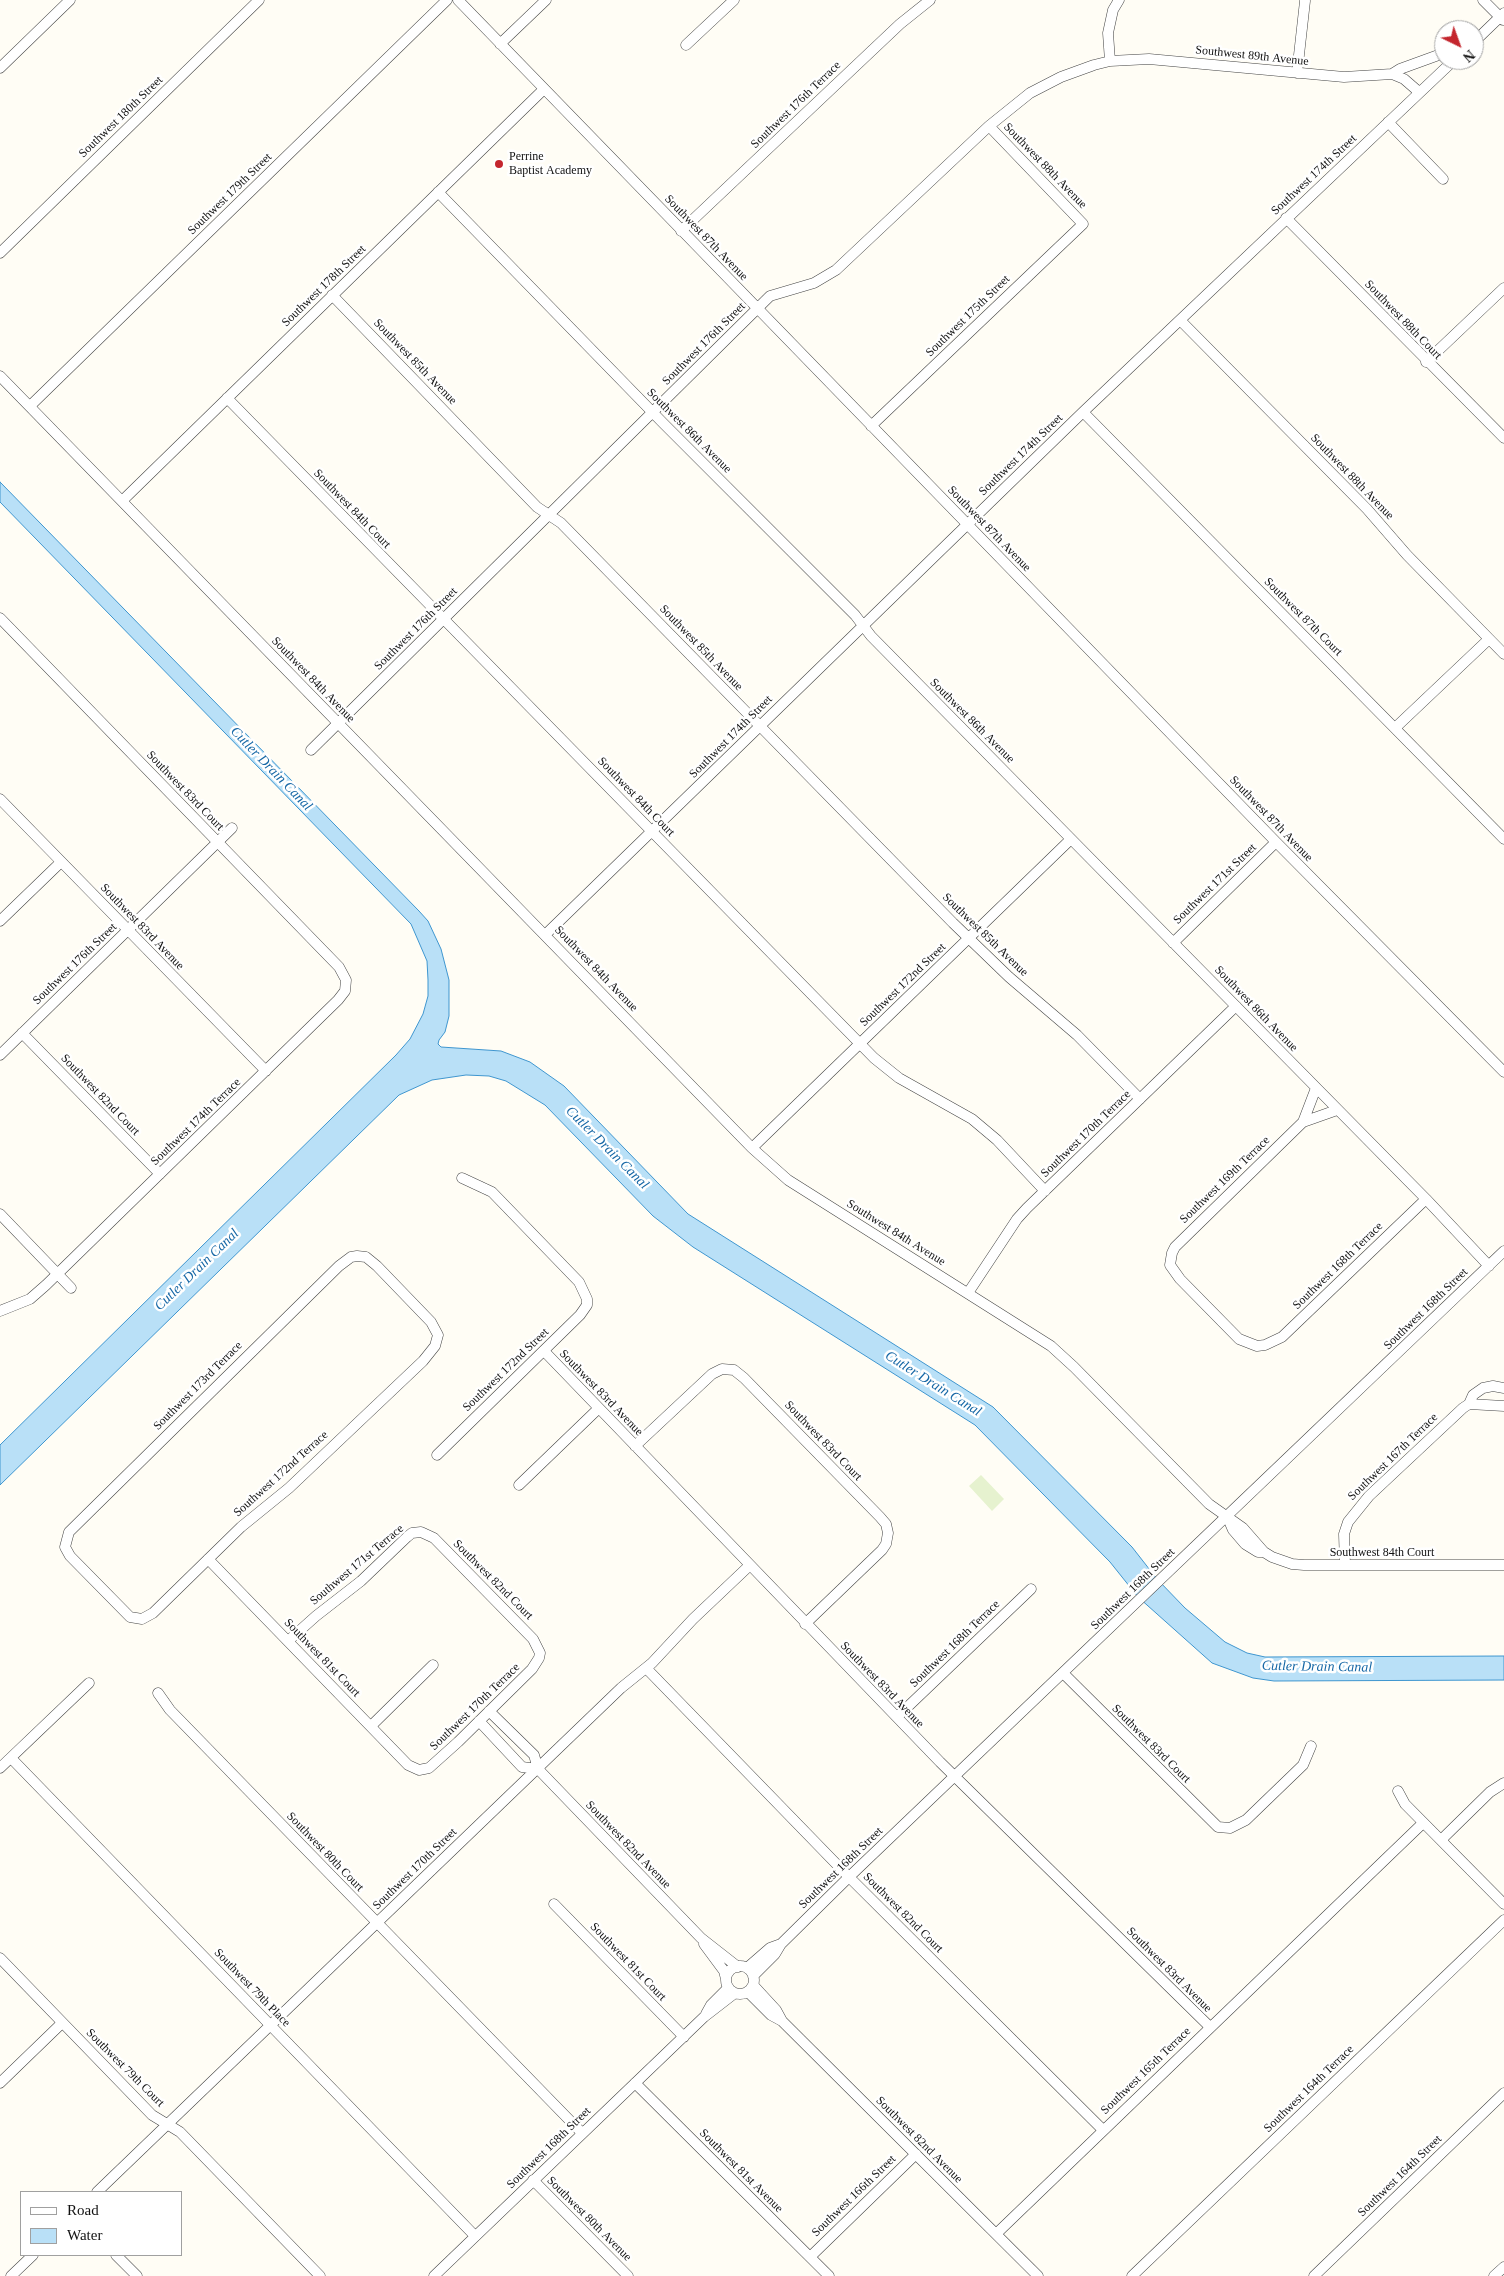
<!DOCTYPE html>
<html>
<head>
<meta charset="utf-8">
<style>
	body { margin:0 }
	#map { position:relative; width:1504px; height:2276px; overflow:hidden; background:#fffdf5; font-family:"Times New Roman",serif }
	canvas { display:block }
	.legend { position:absolute; left:20px; top:2191px; width:162px; height:65px; box-sizing:border-box; background:#fff; border:1px solid #a0a0a0; margin:0; padding:6px 9px; list-style:none; font-size:15px; color:#111 }
	.legend li { display:flex; align-items:center; gap:10px; height:25px }
	.legend b { width:25px; border:1px solid #a0a0a0 }
	.north { position:absolute; left:1434px; top:20px; width:50px; height:50px; box-sizing:border-box; background:#fff; border:1px solid #a0a0a0; border-radius:50%; rotate:138deg; font-size:14px; font-weight:700; line-height:20px; text-align:center; color:#111 }
	.north::after { content:''; display:block; margin:auto; width:18px; height:22px; background:#c4262e; clip-path:polygon(50% 0,100% 100%,50% 72%,0 100%) }
</style>
</head>
<body>
<div id="map">
<canvas width="1504" height="2276"></canvas>
<ul class="legend">
<li><b style="height:6px;background:#fff"></b>Road</li>
<li><b style="height:14px;background:#b9e0f7"></b>Water</li>
</ul>
<div class="north">N</div>
</div>
<script>
const context = document.querySelector('canvas').getContext('2d');
context.lineJoin = 'round';
function fill(path, color) {
  context.fillStyle = color;
  context.fill(path, 'evenodd');
}
function shape(rows) {
  const path = new Path2D();
  for (const r of rows) {
    if (r.length === 3) {
      path.moveTo(r[0] + r[2], r[1]);
      path.arc(r[0], r[1], r[2], 0, 2 * Math.PI);
      continue;
    }
    path.moveTo(r[0], r[1]);
    for (let i = 2; i < r.length; i += 2) path.lineTo(r[i], r[i + 1]);
  }
  return path;
}
function stroke(path, color, width, dash) {
  context.strokeStyle = color;
  context.lineWidth = width;
  context.lineCap = dash ? 'butt' : 'round';
  context.setLineDash(dash || []);
  context.stroke(path);
}
function drawText(font, color, halo, rows, align = 'center') {
  context.font = font + ' "Times New Roman",serif';
  context.lineWidth = 5;
  context.setLineDash([]);
  context.textBaseline = 'middle';
  context.strokeStyle = halo;
  context.fillStyle = color;
  for (const [text, x, y, turn = 0] of rows) {
    context.save();
    context.translate(x, y);
    context.rotate((+turn || 0) * Math.PI / 180);
    context.textAlign = isNaN(turn) ? turn : align;
    if (halo) context.strokeText(text, 0, 0);
    context.fillText(text, 0, 0);
    context.restore();
  }
}
fill(shape([
	[981,1475,1004,1499,992,1511,969,1486]
]), '#e6f2cf');
const water = shape([
	[0,482,419,911,428,921,441,949,449,980,449,1016,445,1032,439,1040,438,1044,441,1047,501,1051,530,1062,564,1086,688,1214,993,1407,1132,1547,1157,1579,1185,1608,1225,1642,1247,1653,1265,1657,1504,1656,1504,1680,1274,1681,1253,1678,1212,1663,1138,1597,1110,1562,975,1425,693,1247,653,1216,545,1105,506,1081,489,1076,466,1075,432,1080,399,1095,0,1485,0,1445,396,1055,410,1039,423,1014,428,996,428,980,427,961,411,924,0,502,0,482]
]);
fill(water, '#b9e0f7');
stroke(water, '#3f96cf', 1);
const minor = shape([
	[458,0,1276,842,1504,1072],
	[1483,0,1503,20],
	[1474,42,1504,13],
	[500,44,546,0],
	[686,45,734,0],
	[1110,61,1108,33,1113,10,1119,0],
	[0,68,70,0],
	[1297,73,1305,1],
	[1392,74,1400,69,1444,53],
	[1388,122,1443,179],
	[438,192,663,423,855,615,871,636,1426,1199,1489,1266],
	[1286,218,1504,438],
	[681,231,900,24,930,0],
	[0,253,259,0],
	[332,295,537,507,561,523,953,923,1009,977,1077,1035,1140,1099],
	[1180,320,1367,509,1407,555,1504,654],
	[1426,362,1504,288],
	[0,376,752,1148,788,1180,1051,1346,1074,1367,1209,1504,1243,1528,1264,1552,1272,1557,1292,1564,1304,1565,1504,1565],
	[227,398,874,1058,899,1078,972,1119,997,1140,1045,1191],
	[30,406,447,0],
	[1083,412,1504,839],
	[871,426,1083,224,989,126],
	[122,501,544,89],
	[0,618,339,967,346,980,345,991,338,1000,46,1285,30,1299,0,1311],
	[1395,728,1489,639],
	[311,750,770,296,814,283,836,270,989,126,1030,93,1061,77,1094,65,1110,61,1149,59,1344,77,1392,74,1404,79,1419,92],
	[0,799,266,1071],
	[0,921,61,862],
	[545,935,1083,412,1454,60],
	[1173,943,1276,842],
	[22,1033,160,1174],
	[0,1055,232,828],
	[1316,1088,1303,1122,1175,1247,1172,1253,1170,1265,1180,1279,1239,1339,1257,1346,1265,1345,1282,1337,1426,1199],
	[1303,1122,1337,1110],
	[752,1148,1071,839],
	[0,1214,71,1288],
	[357,1256,366,1257,377,1266,431,1322,438,1335,435,1346,423,1361,289,1488,241,1527,153,1613,142,1619,130,1617,70,1556,65,1547,69,1532,339,1266,351,1257,357,1256],
	[968,1293,1017,1219,1027,1208,1236,1006],
	[544,1351,940,1762,1210,2027],
	[1469,1404,1473,1395,1483,1388,1493,1386,1504,1388],
	[635,1446,712,1374,722,1369,734,1370,744,1378,880,1517,886,1524,888,1533,886,1544,882,1550,805,1624],
	[437,1455,580,1315,587,1305,587,1299,579,1282,492,1192,462,1178],
	[519,1485,599,1408],
	[1227,1516,1233,1530,1245,1544,1258,1552,1264,1552],
	[208,1559,408,1765,419,1770,429,1768,458,1742,532,1669,539,1658,540,1653,533,1639,434,1538,421,1532,412,1533,407,1537,361,1581,316,1616,288,1641],
	[1345,1565,1344,1534,1348,1522,1369,1496,1463,1408,1469,1404,1504,1406],
	[646,1668,849,1877,1103,2130],
	[1063,1673,1218,1827,1230,1828,1246,1820,1303,1765,1311,1746],
	[158,1693,170,1710,582,2133],
	[489,1711,534,1755,538,1769,701,1938,738,1967],
	[897,1717,1031,1589],
	[479,1721,522,1767,538,1769],
	[371,1726,433,1665],
	[11,1758,475,2236],
	[0,1768,89,1683],
	[1398,1791,1405,1804,1504,1904],
	[1441,1840,1490,1792,1504,1783],
	[554,1904,684,2037],
	[704,1944,724,1971,726,1979],
	[0,1958,152,2115,180,2132,320,2276],
	[740,1980,14],
	[747,1968,770,1948,781,1944],
	[753,1976,775,1954,781,1944,849,1877,1504,1251],
	[753,1985,776,2010,782,2021],
	[748,1992,771,2015,782,2021,1038,2276],
	[706,2014,711,2005,728,1988],
	[0,2083,62,2023],
	[635,2083,829,2276],
	[533,2180,628,2276],
	[97,2192,621,1688,652,1663,693,1619,750,1565],
	[996,2234,1423,1823],
	[116,2255,137,2276],
	[810,2257,916,2154],
	[11,2276,33,2255],
	[434,2276,704,2017,735,1993],
	[1132,2276,1504,1920],
	[1314,2276,1504,2093],
	[1494,2276,1504,2267]
]);
stroke(minor, '#444', 11);
stroke(minor, '#fff', 10);
for (const [x, y, r, color] of [
	[499,164,5,"#c4262e"]
]) {
  const dot = new Path2D();
  dot.arc(x, y, r, 0, 2 * Math.PI);
  context.fillStyle = color;
  context.fill(dot);
  stroke(dot, '#fff', 2);
}
drawText('12px', '#111', '#fff', [
	["Southwest 89th Avenue",1252,56,6],
	["Southwest 176th Terrace",796,105,-44],
	["Southwest 180th Street",121,117,-44],
	["Southwest 88th Avenue",1045,166,46],
	["Southwest 174th Street",1314,175,-43],
	["Southwest 179th Street",230,194,-44],
	["Southwest 87th Avenue",706,238,46],
	["Southwest 178th Street",324,286,-44],
	["Southwest 175th Street",968,316,-44],
	["Southwest 88th Court",1403,320,46],
	["Southwest 176th Street",704,344,-45],
	["Southwest 85th Avenue",415,362,46],
	["Southwest 86th Avenue",689,431,45],
	["Southwest 174th Street",1021,455,-44],
	["Southwest 88th Avenue",1352,477,46],
	["Southwest 84th Court",352,509,46],
	["Southwest 87th Avenue",989,529,46],
	["Southwest 87th Court",1303,617,45],
	["Southwest 176th Street",416,629,-45],
	["Southwest 85th Avenue",701,648,46],
	["Southwest 84th Avenue",313,680,46],
	["Southwest 86th Avenue",972,721,45],
	["Southwest 174th Street",731,737,-45],
	["Southwest 83rd Court",185,791,46],
	["Southwest 84th Court",636,797,46],
	["Southwest 87th Avenue",1271,819,46],
	["Southwest 171st Street",1215,884,-44],
	["Southwest 83rd Avenue",142,927,46],
	["Southwest 85th Avenue",985,935,44],
	["Southwest 176th Street",75,964,-44],
	["Southwest 84th Avenue",596,969,46],
	["Southwest 172nd Street",903,985,-44],
	["Southwest 86th Avenue",1256,1009,46],
	["Southwest 82nd Court",100,1095,46],
	["Southwest 174th Terrace",196,1122,-44],
	["Southwest 170th Terrace",1086,1134,-44],
	["Southwest 169th Terrace",1225,1180,-44],
	["Southwest 84th Avenue",896,1233,32],
	["Southwest 168th Terrace",1338,1266,-44],
	["Southwest 168th Street",1426,1309,-44],
	["Southwest 172nd Street",506,1370,-44],
	["Southwest 173rd Terrace",198,1386,-45],
	["Southwest 83rd Avenue",601,1393,46],
	["Southwest 83rd Court",823,1441,46],
	["Southwest 167th Terrace",1393,1457,-44],
	["Southwest 172nd Terrace",281,1474,-42],
	["Southwest 84th Court",1382,1553],
	["Southwest 171st Terrace",357,1565,-40],
	["Southwest 82nd Court",493,1580,45],
	["Southwest 168th Street",1133,1589,-44],
	["Southwest 168th Terrace",955,1644,-44],
	["Southwest 81st Court",322,1658,46],
	["Southwest 83rd Avenue",882,1685,46],
	["Southwest 170th Terrace",475,1707,-44],
	["Southwest 83rd Court",1151,1744,45],
	["Southwest 82nd Avenue",628,1845,46],
	["Southwest 80th Court",325,1852,46],
	["Southwest 168th Street",841,1868,-44],
	["Southwest 170th Street",415,1869,-44],
	["Southwest 82nd Court",903,1913,45],
	["Southwest 81st Court",628,1962,46],
	["Southwest 83rd Avenue",1169,1970,45],
	["Southwest 79th Place",252,1988,46],
	["Southwest 79th Court",125,2068,45],
	["Southwest 165th Terrace",1146,2071,-44],
	["Southwest 164th Terrace",1309,2089,-44],
	["Southwest 82nd Avenue",919,2140,45],
	["Southwest 168th Street",549,2148,-44],
	["Southwest 81st Avenue",741,2171,45],
	["Southwest 164th Street",1400,2176,-44],
	["Southwest 166th Street",854,2196,-44],
	["Southwest 80th Avenue",589,2219,45]
]);
drawText('12px', '#111', '#fff', [
	["Perrine",509,157],
	["Baptist Academy",509,171]
], 'left');
drawText('italic 14px', '#1768a6', '#fff', [
	["Cutler Drain Canal",271,769,46],
	["Cutler Drain Canal",607,1148,45],
	["Cutler Drain Canal",197,1270,-44],
	["Cutler Drain Canal",933,1384,32],
	["Cutler Drain Canal",1317,1667,1]
]);
</script>
</body>
</html>
